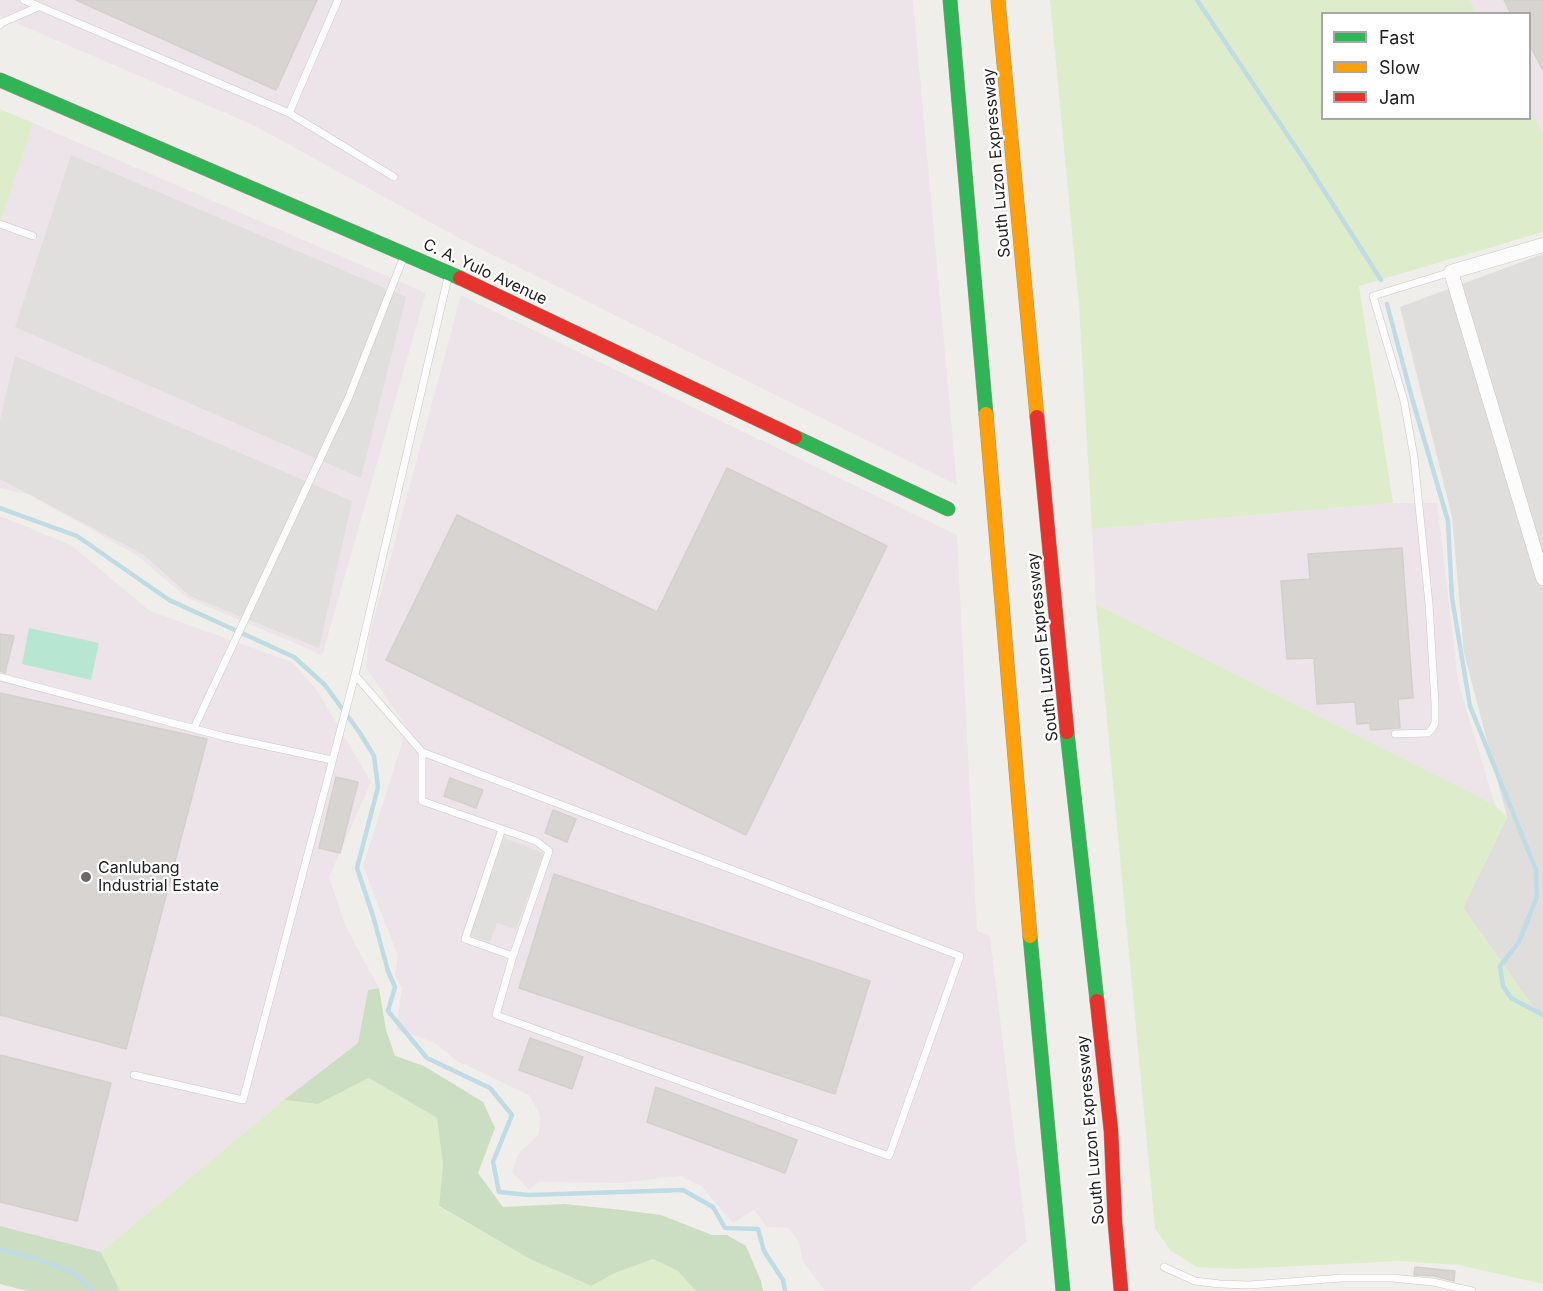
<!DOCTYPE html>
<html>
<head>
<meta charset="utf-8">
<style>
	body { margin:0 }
	#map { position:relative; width:1543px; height:1291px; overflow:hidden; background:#f0eeeb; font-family:Inter,sans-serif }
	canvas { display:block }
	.legend { position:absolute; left:1321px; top:12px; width:210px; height:108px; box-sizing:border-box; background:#fff; border:2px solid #a7a7a7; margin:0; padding:8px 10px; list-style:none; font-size:18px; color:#222 }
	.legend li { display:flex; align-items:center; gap:12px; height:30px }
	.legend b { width:30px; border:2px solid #a7a7a7 }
</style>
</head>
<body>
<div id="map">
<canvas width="1543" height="1291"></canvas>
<ul class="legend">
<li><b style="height:8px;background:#30b455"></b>Fast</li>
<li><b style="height:8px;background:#ff9f0a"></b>Slow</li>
<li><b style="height:8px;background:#e5322d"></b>Jam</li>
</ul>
</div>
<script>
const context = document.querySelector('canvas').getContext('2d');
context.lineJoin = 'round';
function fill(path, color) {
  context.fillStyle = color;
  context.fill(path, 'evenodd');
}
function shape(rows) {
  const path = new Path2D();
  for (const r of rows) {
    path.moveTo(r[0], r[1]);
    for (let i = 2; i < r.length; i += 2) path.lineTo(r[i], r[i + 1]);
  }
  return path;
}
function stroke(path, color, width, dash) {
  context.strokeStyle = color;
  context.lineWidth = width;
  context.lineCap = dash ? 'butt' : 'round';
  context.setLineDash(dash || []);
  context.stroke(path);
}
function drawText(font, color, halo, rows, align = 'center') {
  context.font = font + ' Inter,sans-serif';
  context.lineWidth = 4.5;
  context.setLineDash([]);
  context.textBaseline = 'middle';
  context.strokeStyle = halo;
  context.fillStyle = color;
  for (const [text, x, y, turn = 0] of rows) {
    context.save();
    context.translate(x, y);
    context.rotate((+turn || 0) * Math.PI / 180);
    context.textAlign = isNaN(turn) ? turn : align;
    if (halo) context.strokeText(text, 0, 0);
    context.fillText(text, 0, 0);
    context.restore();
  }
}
fill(shape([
	[1543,254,1543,1021,1463,908,1507,817,1464,653,1452,517,1400,307]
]), '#dfdedc');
fill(shape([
	[0,0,913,0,957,485,459,238,253,125,0,16],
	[1470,0,1543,0,1543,133,1530,108,1530,14,1477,13],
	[33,123,426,293,322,656,311,650,187,598,138,556,30,495,0,488,0,224],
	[461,295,957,535,977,931,990,936,1027,1241,969,1291,825,1291,803,1262,799,1242,789,1228,767,1227,754,1210,733,1223,701,1186,680,1176,621,1183,538,1182,529,1190,512,1172,518,1154,539,1134,540,1115,529,1095,457,1061,434,1042,396,1030,402,988,395,975,398,956,363,866,407,727,366,668,369,637],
	[1393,503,1437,503,1458,681,1495,805,1096,604,1092,529],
	[0,516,71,545,150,611,292,662,317,690,371,782,329,877,346,927,379,988,368,990,358,1043,284,1100,101,1252,0,1226]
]), '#ede4e9');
fill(shape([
	[1050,0,1470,0,1477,13,1322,14,1322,118,1530,118,1530,108,1543,133,1543,232,1359,286,1393,503,1092,529,1079,306],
	[0,109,33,123,0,224],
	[1096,604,1495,805,1507,817,1463,908,1543,1021,1543,1284,1459,1265,1399,1261,1237,1269,1197,1267,1171,1251,1155,1228],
	[369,1078,437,1118,443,1165,439,1207,530,1259,590,1286,615,1273,653,1259,678,1271,696,1291,120,1291,101,1252,284,1100,318,1104]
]), '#ddeccb');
fill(shape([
	[379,988,386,1030,395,1056,424,1066,483,1102,495,1128,478,1173,503,1207,565,1204,622,1210,661,1215,712,1235,727,1235,746,1246,761,1281,763,1291,696,1291,678,1271,653,1259,615,1273,591,1286,530,1259,439,1206,443,1165,437,1118,369,1078,318,1104,284,1100,358,1043,368,990],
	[0,1226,101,1252,120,1291,28,1291,0,1284]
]), '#cbdec1');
fill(shape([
	[29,628,99,643,91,680,22,664]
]), '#b7e6d2');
fill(shape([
	[71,155,406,297,361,478,15,327],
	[15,356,352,501,319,648,190,596,144,555,0,479,0,420],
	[504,838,544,853,516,929,497,923,490,942,469,935]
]), '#e0dfde');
stroke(shape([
	[1197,0,1307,164,1381,280],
	[1387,304,1412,398,1448,521,1452,598,1470,706,1536,870,1537,896,1519,942,1500,966,1503,986,1511,998,1543,1015],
	[0,508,77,536,169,600,294,657,325,685,360,733,374,756,378,787,357,868,373,916,388,971,395,987,388,1011,427,1058,490,1088,512,1115,493,1162,499,1192,529,1195,683,1190,713,1207,725,1228,758,1229,764,1251,783,1280,785,1291],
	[0,1249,40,1260,74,1273,89,1287,91,1291]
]), '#bfdbe3', 4.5);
const building = shape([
	[76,0,317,0,276,90,76,0],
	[1504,0,1543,0,1543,70,1530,46,1530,14,1511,14,1504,0],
	[727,468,887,546,746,835,386,660,457,515,657,612,727,468],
	[1402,548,1413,698,1398,699,1400,728,1371,730,1370,723,1357,724,1355,702,1317,704,1314,658,1287,659,1281,581,1310,579,1308,554,1402,548],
	[0,634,14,636,5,673,0,671,0,634],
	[0,693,207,739,126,1049,0,1015,0,693],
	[336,777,358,782,340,853,319,848,336,777],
	[450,778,483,790,476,808,444,796,450,778],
	[553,810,576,819,567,842,545,833,553,810],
	[554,874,870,981,835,1094,519,988,554,874],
	[530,1038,583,1057,572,1089,519,1070,530,1038],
	[0,1055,111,1083,77,1221,0,1202,0,1055],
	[656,1087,797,1140,785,1173,647,1122,656,1087],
	[1415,1267,1455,1271,1454,1281,1434,1276,1414,1275,1415,1267]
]);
fill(building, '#d7d4d2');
stroke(building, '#d3d0cc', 1.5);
const lane = shape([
	[24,0,289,113,394,177],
	[0,25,1,23,38,7],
	[289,113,338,0],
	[0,224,33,236],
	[355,675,422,752,422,801,536,841,549,851,513,956,496,1015,889,1156,960,956,422,752],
	[0,677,225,737,332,760],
	[194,728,348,399,404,256],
	[1395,734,1428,733,1432,729,1435,723,1435,703,1429,604,1414,457,1404,401,1373,296,1451,272],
	[502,829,465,939,513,956],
	[134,1075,243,1100,355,675,449,273],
	[1164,1267,1195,1281,1220,1284,1249,1285,1342,1278,1392,1278,1433,1282,1472,1291]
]);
const street = shape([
	[1543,245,1451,272,1543,578]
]);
const fast = shape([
	[950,0,986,414],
	[0,80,460,278],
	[795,437,948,509],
	[1067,732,1097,1001],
	[1030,936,1063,1291]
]);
const slow = shape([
	[998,0,1037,417],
	[986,414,1030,936]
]);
const jam = shape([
	[460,278,795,437],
	[1037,417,1067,732],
	[1097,1001,1111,1131,1115,1223,1121,1291]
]);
stroke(lane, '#c9c8c7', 8);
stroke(street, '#c9c8c7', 15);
stroke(fast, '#999a82', 15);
stroke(slow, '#999a82', 15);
stroke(jam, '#999a82', 15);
stroke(lane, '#fdfcfc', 7);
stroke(street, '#fdfcfc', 14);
stroke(fast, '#30b455', 14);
stroke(slow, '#ff9f0a', 14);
stroke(jam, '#e5322d', 14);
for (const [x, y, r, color] of [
	[86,877,6,"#6a6968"]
]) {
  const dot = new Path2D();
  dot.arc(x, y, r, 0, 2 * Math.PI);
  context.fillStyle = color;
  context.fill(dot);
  stroke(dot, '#fff', 2);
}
drawText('16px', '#222', '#fff', [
	["South Luzon Expressway",997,163,-95],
	["C. A. Yulo Avenue",485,272,25],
	["South Luzon Expressway",1043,647,-96],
	["South Luzon Expressway",1091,1130,-95]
]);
drawText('16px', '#222', '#fff', [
	["Canlubang",98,868],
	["Industrial Estate",98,886]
], 'left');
</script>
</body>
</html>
